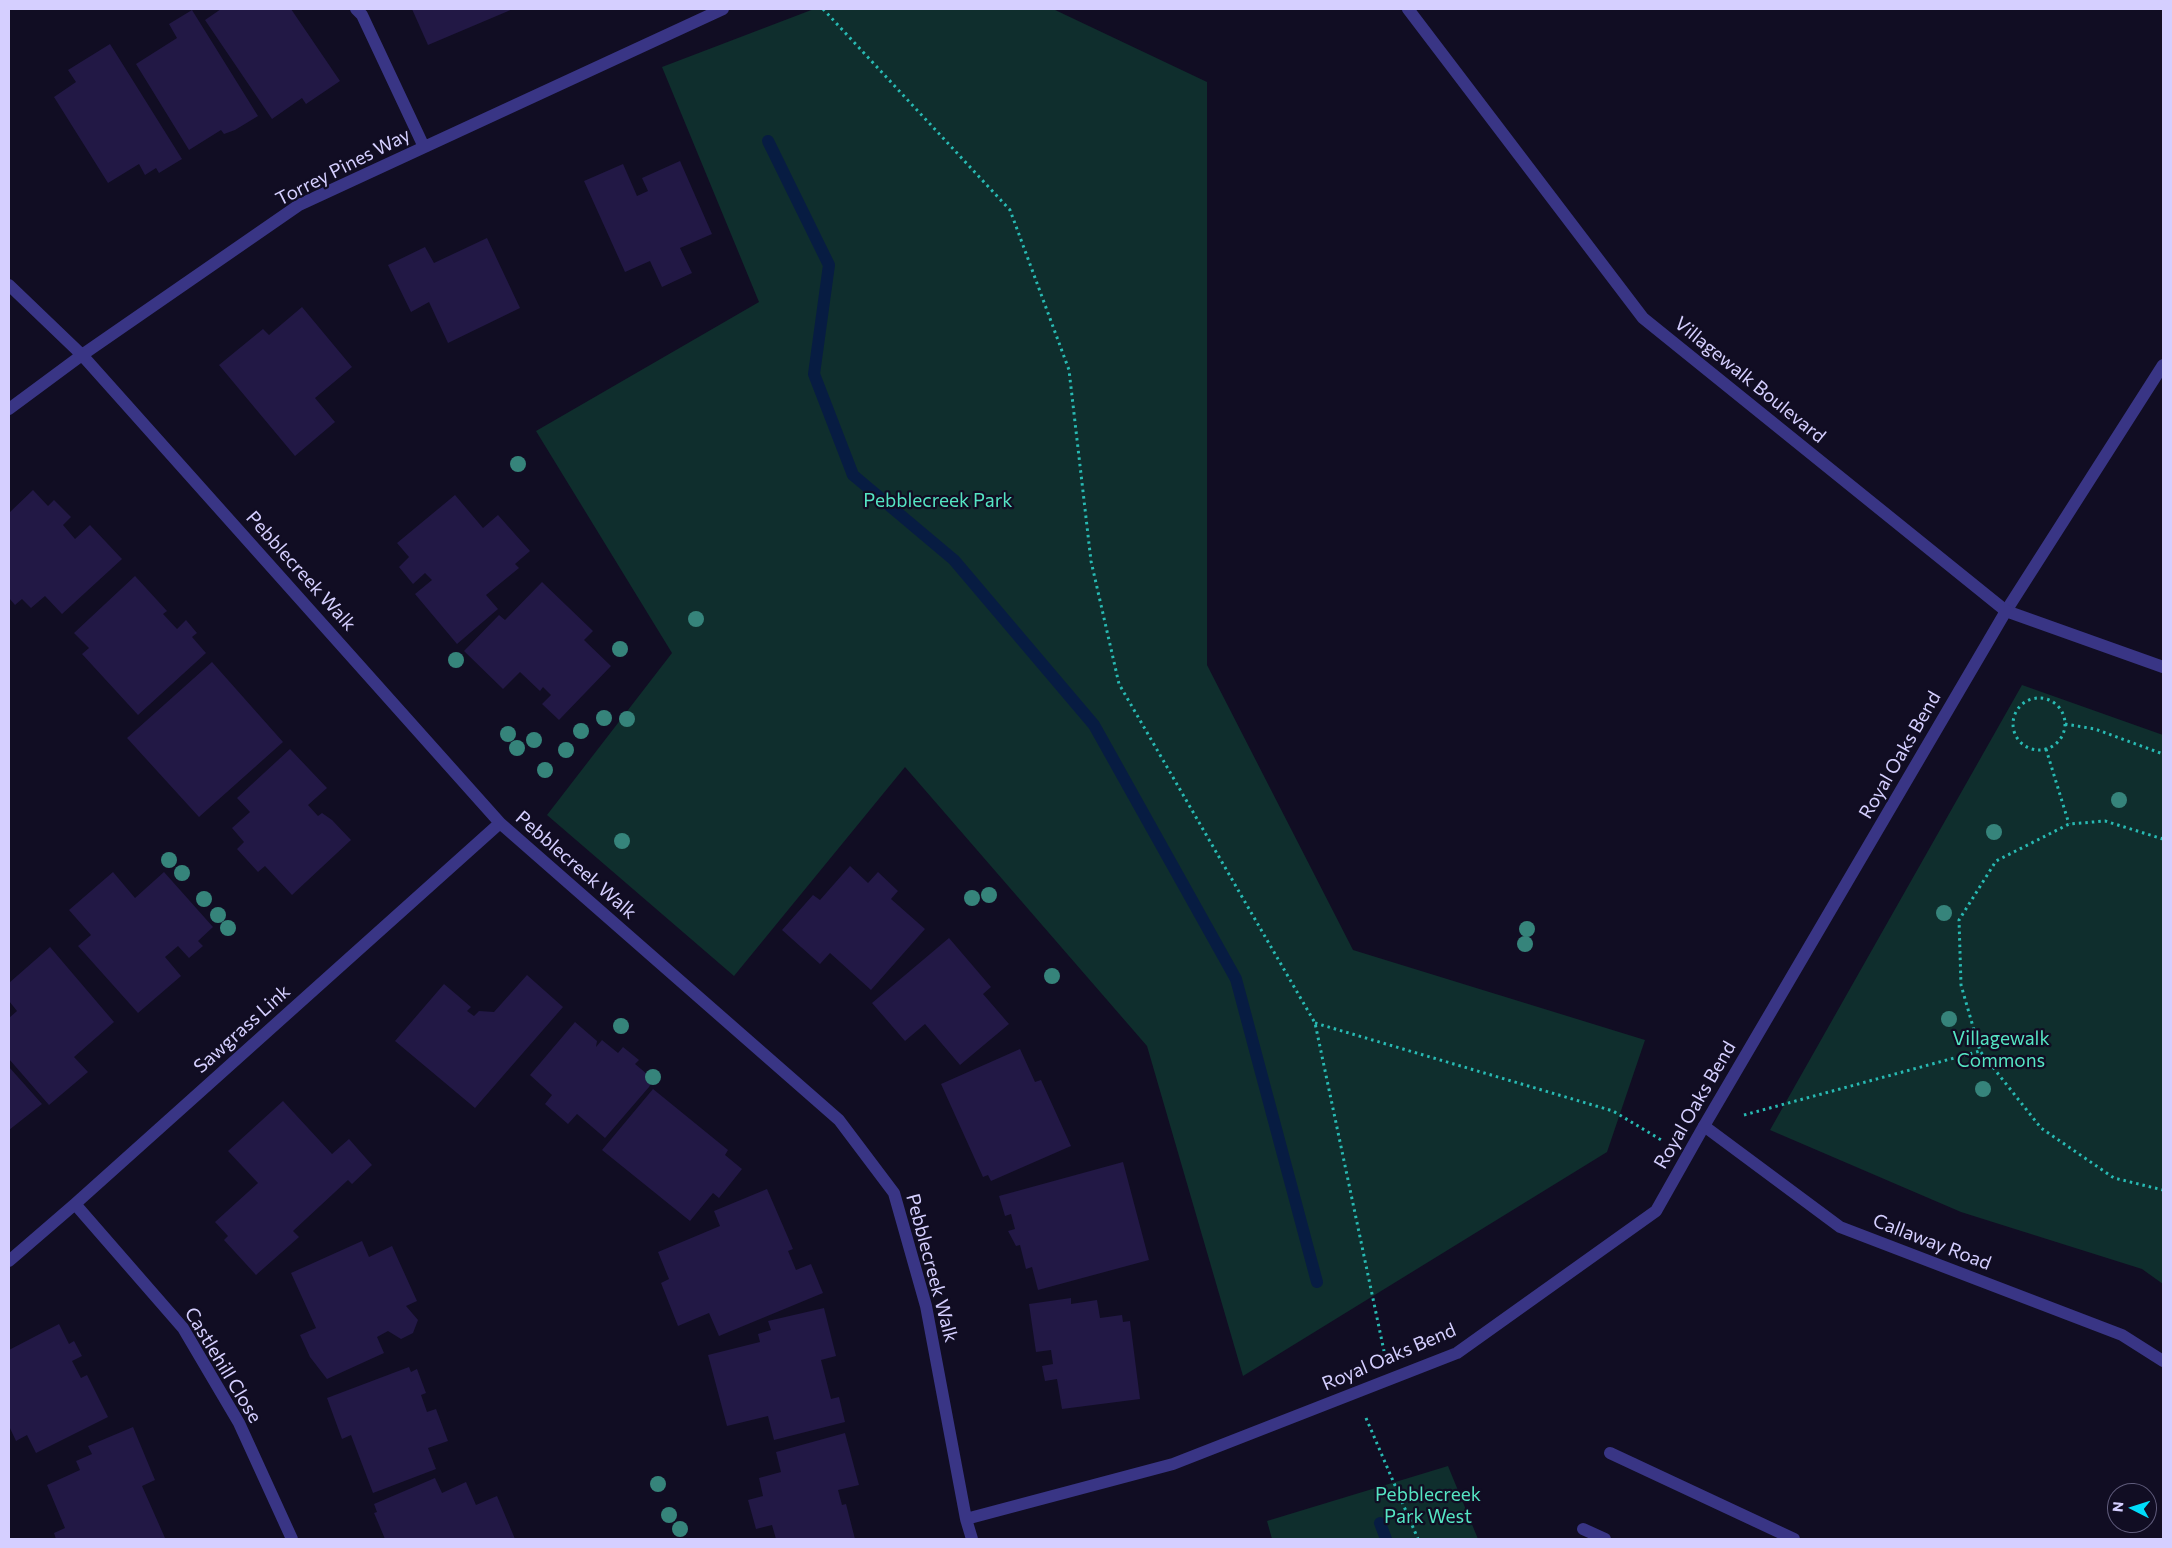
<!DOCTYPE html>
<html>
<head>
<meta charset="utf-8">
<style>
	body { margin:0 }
	#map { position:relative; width:2172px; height:1548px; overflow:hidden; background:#110d23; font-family:Commissioner,sans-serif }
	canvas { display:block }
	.frame { position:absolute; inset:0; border:10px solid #d5cfff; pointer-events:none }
	.north { position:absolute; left:2107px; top:1483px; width:50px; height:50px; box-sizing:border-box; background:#110d23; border:1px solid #5f5b7b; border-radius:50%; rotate:275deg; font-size:14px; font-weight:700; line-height:20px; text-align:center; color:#d5cfff }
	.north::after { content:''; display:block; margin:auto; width:18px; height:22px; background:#00ddfa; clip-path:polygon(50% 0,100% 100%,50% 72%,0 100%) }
</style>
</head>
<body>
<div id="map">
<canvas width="2172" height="1548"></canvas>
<div class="frame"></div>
<div class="north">N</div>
</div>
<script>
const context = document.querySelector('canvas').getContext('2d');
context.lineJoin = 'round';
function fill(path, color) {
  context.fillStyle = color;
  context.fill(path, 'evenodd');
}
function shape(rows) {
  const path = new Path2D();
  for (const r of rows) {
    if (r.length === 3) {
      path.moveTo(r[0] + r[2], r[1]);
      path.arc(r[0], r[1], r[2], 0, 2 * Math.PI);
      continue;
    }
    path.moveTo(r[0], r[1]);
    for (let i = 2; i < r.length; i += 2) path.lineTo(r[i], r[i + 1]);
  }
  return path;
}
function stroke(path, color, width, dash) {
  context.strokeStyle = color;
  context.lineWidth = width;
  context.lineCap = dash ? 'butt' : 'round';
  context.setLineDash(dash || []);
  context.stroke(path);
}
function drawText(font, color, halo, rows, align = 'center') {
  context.font = font + ' Commissioner,sans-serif';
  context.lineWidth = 4.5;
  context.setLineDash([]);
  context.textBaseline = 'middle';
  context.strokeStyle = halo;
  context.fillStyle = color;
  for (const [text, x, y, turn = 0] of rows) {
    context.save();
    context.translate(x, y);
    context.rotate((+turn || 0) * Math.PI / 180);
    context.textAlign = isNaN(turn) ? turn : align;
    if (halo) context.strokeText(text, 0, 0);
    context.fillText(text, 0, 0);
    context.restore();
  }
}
fill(shape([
	[814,9,1053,9,1207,82,1207,665,1353,950,1645,1040,1607,1152,1243,1376,1147,1046,905,767,734,976,547,815,672,653,536,431,759,302,662,67],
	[2022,685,2163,735,2163,1284,2142,1269,1961,1212,1770,1130],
	[1448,1466,1478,1539,1272,1539,1267,1521]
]), '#0f2e2d');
stroke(shape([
	[768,141,829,265,814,374,853,475,954,560,1094,725,1236,979,1317,1282],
	[1380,1523,1386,1539]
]), '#071c42', 12);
fill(shape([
	[221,9,291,9,340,81,306,104,302,98,272,119,205,20],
	[412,9,513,9,428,45],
	[192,10,258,116,235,130,224,134,221,130,189,150,136,64,177,38,169,24],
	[110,44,182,159,159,173,156,168,145,175,139,164,108,183,54,97,76,82,68,70],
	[680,161,712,234,680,248,692,273,662,287,650,261,625,272,584,181,623,164,637,196,648,191,642,178],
	[487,238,520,308,448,343,429,302,411,312,388,265,425,247,434,263],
	[302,307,352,367,315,398,335,422,295,456,219,365,263,329,269,335],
	[33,490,48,506,54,500,71,517,63,525,75,539,90,525,122,559,62,614,45,596,31,608,22,599,15,605,9,598,9,513],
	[455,495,483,528,498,515,530,551,515,564,519,568,486,595,498,609,457,644,415,594,432,580,425,573,413,584,399,567,409,557,397,543],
	[135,576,167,611,163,614,177,629,186,620,197,633,192,637,206,653,138,715,82,654,89,648,74,633],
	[542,582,593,631,584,640,611,666,559,720,542,704,551,695,543,687,540,691,520,672,503,689,464,651,499,615,505,620],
	[212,662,283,742,199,817,127,738],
	[290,749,327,788,308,805,318,816,322,813,332,820,351,840,292,895,265,866,258,872,237,849,244,842,232,828,250,812,237,798],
	[850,866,868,883,878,872,898,891,891,899,925,929,871,990,830,953,820,964,782,930,813,895,820,900],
	[113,872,135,898,164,872,213,927,198,941,203,946,189,958,178,946,165,957,181,976,138,1013,78,946,91,935,69,910],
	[949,938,991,987,983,994,1009,1024,960,1065,925,1024,905,1041,872,1003],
	[50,947,114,1022,74,1057,88,1072,49,1105,9,1059,9,1018,17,1011,9,1001,9,983],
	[527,975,563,1007,475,1108,395,1041,444,984,471,1007,467,1011,474,1016,479,1011,494,1012],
	[575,1022,597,1041,596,1047,602,1040,618,1053,623,1047,639,1060,635,1064,653,1079,649,1087,605,1138,577,1114,568,1124,545,1104,552,1095,530,1075],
	[1020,1049,1035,1082,1041,1080,1071,1146,991,1181,988,1175,983,1177,941,1084],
	[9,1067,42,1104,9,1130],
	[653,1089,728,1150,725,1155,742,1169,719,1198,713,1193,690,1221,602,1150],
	[283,1101,332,1154,349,1139,372,1165,352,1184,348,1180,293,1231,299,1237,256,1275,224,1240,228,1236,215,1222,258,1183,228,1151],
	[1123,1162,1149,1260,1038,1290,1032,1267,1026,1269,1020,1245,1016,1246,1008,1231,1015,1229,1011,1214,1005,1216,999,1196],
	[767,1189,793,1249,788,1251,796,1270,811,1264,823,1293,719,1336,709,1313,678,1326,661,1283,669,1279,658,1252,720,1226,714,1211],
	[362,1241,369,1257,392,1246,417,1301,406,1306,418,1320,413,1333,401,1339,388,1331,377,1337,384,1353,327,1379,310,1357,300,1335,316,1328,291,1273],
	[1071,1298,1071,1304,1097,1300,1100,1318,1122,1315,1123,1322,1130,1321,1140,1399,1062,1409,1057,1379,1045,1381,1042,1366,1053,1364,1051,1350,1036,1352,1029,1304],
	[824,1308,836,1356,821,1360,831,1399,839,1397,845,1422,774,1440,768,1416,727,1426,708,1355,760,1342,758,1334,771,1330,768,1321],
	[59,1324,69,1344,74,1341,82,1356,72,1361,81,1378,87,1375,108,1417,36,1453,27,1435,16,1441,9,1426,9,1350],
	[409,1367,411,1372,417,1369,426,1393,421,1395,427,1412,436,1409,448,1441,428,1448,436,1469,373,1493,351,1435,342,1439,327,1398],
	[133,1427,155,1480,142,1486,165,1538,56,1539,54,1533,65,1528,47,1485,80,1470,76,1461,92,1454,88,1446],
	[845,1433,859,1485,838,1490,842,1505,846,1504,855,1539,776,1539,772,1525,756,1529,748,1500,763,1496,759,1478,781,1472,776,1452],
	[435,1478,442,1493,466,1482,476,1505,497,1496,515,1539,385,1539,374,1513,377,1512,374,1504]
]), '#221845');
stroke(shape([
	[823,9,1010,210,1069,370,1091,561,1119,684,1315,1023,1384,1351],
	[2039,724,26],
	[2065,724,2095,729,2163,754],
	[2046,749,2069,824],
	[2163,839,2105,821,2069,824,1996,861,1959,920,1961,985,1980,1051,2041,1128,2114,1178,2163,1190],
	[1315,1023,1613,1111,1663,1141],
	[1744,1115,1980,1051],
	[1366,1418,1418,1539]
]), '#28bab3', 3, [2.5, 4]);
stroke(shape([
	[1610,1453,1794,1539],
	[1583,1529,1605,1539]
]), '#393585', 12);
stroke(shape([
	[356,9,362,15,424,147],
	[9,285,82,355,500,823,839,1120,894,1193,926,1306,966,1519,972,1539],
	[9,409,82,355,299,205,723,9],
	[2006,611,2163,365],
	[75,1204,183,1328,239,1423,292,1539],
	[9,1261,75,1204,500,823],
	[966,1519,1173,1464,1457,1353,1656,1211,1704,1126]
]), '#393585', 12);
stroke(shape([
	[1408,9,1643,318,2006,611,2163,667],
	[2006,611,1704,1126,1840,1227,2122,1335,2163,1361]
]), '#393585', 12);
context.fillStyle = '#36847b';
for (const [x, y] of [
	[518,464],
	[696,619],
	[620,649],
	[456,660],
	[604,718],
	[627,719],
	[581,731],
	[508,734],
	[534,740],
	[517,748],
	[566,750],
	[545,770],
	[2119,800],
	[1994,832],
	[622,841],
	[169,860],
	[182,873],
	[989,895],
	[972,898],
	[204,899],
	[1944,913],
	[218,915],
	[228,928],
	[1527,929],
	[1525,944],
	[1052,976],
	[1949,1019],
	[621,1026],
	[653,1077],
	[1983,1089],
	[658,1484],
	[669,1515],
	[680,1529]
]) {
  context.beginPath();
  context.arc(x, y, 8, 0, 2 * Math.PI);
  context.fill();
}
drawText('19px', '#d5cfff', '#110d23', [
	["Torrey Pines Way",343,167,-27],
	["Villagewalk Boulevard",1750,380,39],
	["Pebblecreek Walk",301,571,48],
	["Royal Oaks Bend",1900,755,-60],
	["Pebblecreek Walk",576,865,41],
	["Sawgrass Link",242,1029,-42],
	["Royal Oaks Bend",1695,1105,-60],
	["Callaway Road",1932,1242,21],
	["Pebblecreek Walk",932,1268,75],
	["Royal Oaks Bend",1389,1357,-23],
	["Castlehill Close",223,1365,59]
]);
drawText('19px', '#55e5c3', '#110d23', [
	["Pebblecreek Park",938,501],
	["Villagewalk",2001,1039],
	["Commons",2001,1061],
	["Pebblecreek",1428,1495],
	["Park West",1428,1517]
]);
</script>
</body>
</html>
